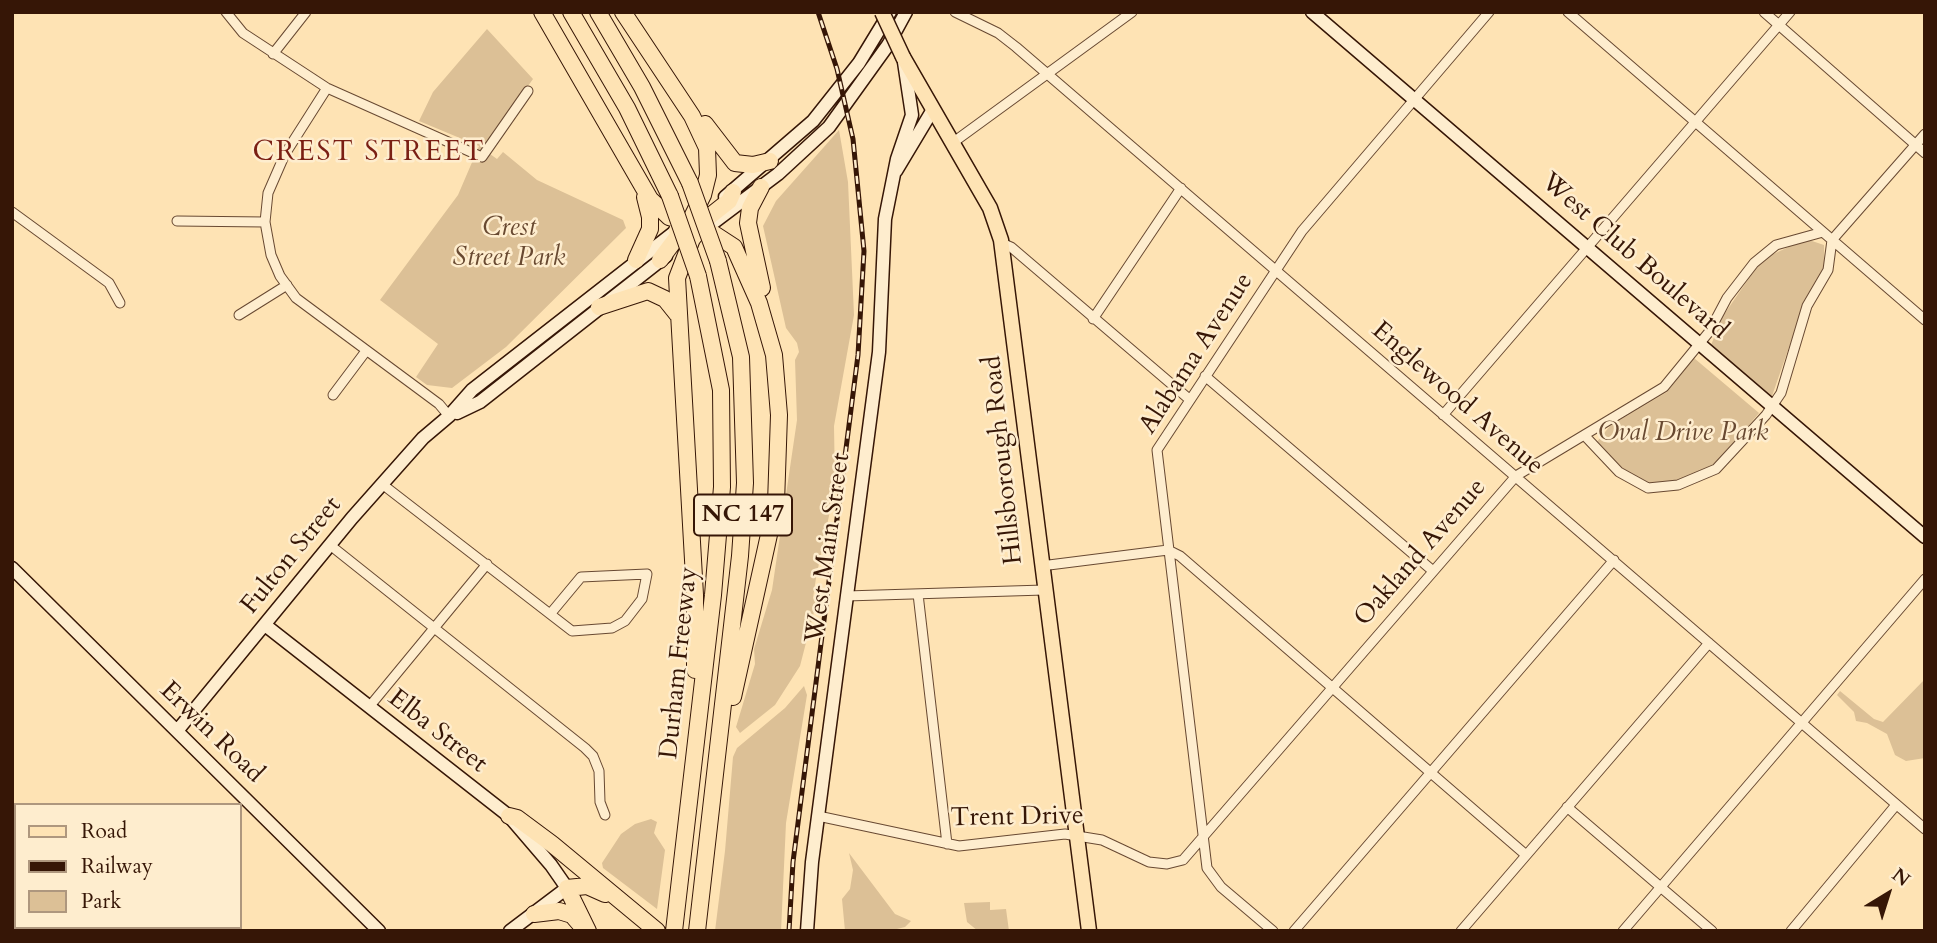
<!DOCTYPE html>
<html>
<head>
<meta charset="utf-8">
<style>
	body { margin:0 }
	#map { position:relative; width:1937px; height:943px; overflow:hidden; background:#fee3b4; font-family:Cardo,serif }
	canvas { display:block }
	.frame { position:absolute; inset:0; border:14px solid #361606; pointer-events:none }
	.legend { position:absolute; left:14px; top:803px; width:228px; height:126px; box-sizing:border-box; background:#feedce; border:2px solid #ae977e; margin:0; padding:9px 12px; list-style:none; font-size:21px; color:#361606 }
	.legend li { display:flex; align-items:center; gap:14px; height:35px }
	.legend b { width:35px; border:2px solid #ae977e }
	.north { position:absolute; left:1853px; top:859px; width:70px; height:70px; -webkit-text-stroke:5px #feedce; paint-order:stroke; rotate:38deg; font-size:19px; font-weight:700; line-height:28px; text-align:center; color:#361606 }
	.north::after { content:''; display:block; margin:auto; width:24px; height:32px; background:#361606; clip-path:polygon(50% 0,100% 100%,50% 72%,0 100%) }
</style>
</head>
<body>
<div id="map">
<canvas width="1937" height="943"></canvas>
<div class="frame"></div>
<ul class="legend">
<li><b style="height:9px;background:#fee3b4"></b>Road</li>
<li><b style="height:9px;background:#361606"></b>Railway</li>
<li><b style="height:19px;background:#dcc096"></b>Park</li>
</ul>
<div class="north">N</div>
</div>
<script>
const context = document.querySelector('canvas').getContext('2d');
context.lineJoin = 'round';
function fill(path, color) {
  context.fillStyle = color;
  context.fill(path, 'evenodd');
}
function shape(rows) {
  const path = new Path2D();
  for (const r of rows) {
    path.moveTo(r[0], r[1]);
    for (let i = 2; i < r.length; i += 2) path.lineTo(r[i], r[i + 1]);
  }
  return path;
}
function stroke(path, color, width, dash) {
  context.strokeStyle = color;
  context.lineWidth = width;
  context.lineCap = dash ? 'butt' : 'round';
  context.setLineDash(dash || []);
  context.stroke(path);
}
function drawText(font, color, halo, rows, align = 'center') {
  context.font = font + ' Cardo,serif';
  context.lineWidth = 5;
  context.setLineDash([]);
  context.textBaseline = 'middle';
  context.strokeStyle = halo;
  context.fillStyle = color;
  for (const [text, x, y, turn = 0] of rows) {
    context.save();
    context.translate(x, y);
    context.rotate((+turn || 0) * Math.PI / 180);
    context.textAlign = isNaN(turn) ? turn : align;
    if (halo) context.strokeText(text, 0, 0);
    context.fillText(text, 0, 0);
    context.restore();
  }
}
fill(shape([
	[487,29,533,79,483,149,497,159,503,152,537,180,623,220,626,228,506,347,452,388,427,385,416,377,438,344,380,300,458,195,479,146,419,121,433,92],
	[839,130,848,182,854,315,834,426,835,487,816,578,813,598,816,604,800,666,775,705,740,733,736,727,755,664,754,649,772,590,797,420,795,360,799,352,797,343,786,328,763,226,776,201],
	[1806,239,1824,245,1824,268,1804,304,1772,396,1711,345,1723,316,1756,268,1769,256],
	[1694,358,1759,413,1711,471,1666,484,1649,484,1631,476,1596,443,1610,426,1667,392],
	[1925,679,1925,758,1906,761,1895,755,1887,734,1867,723,1856,721,1854,712,1837,695,1840,691,1874,719,1883,722],
	[804,686,807,695,786,823,781,931,715,931,725,851,733,757,737,748,785,708],
	[651,819,657,822,654,833,665,850,657,909,603,868,602,863,621,834,635,824],
	[849,853,895,914,911,921,905,927,889,931,845,931,842,899,850,889,853,870],
	[990,902,990,910,1006,909,1009,931,978,931,967,922,964,903]
]), '#dcc096');
const street = shape([
	[226,12,243,33,327,88,482,157,528,91],
	[955,12,998,33,1016,47,1925,829],
	[1568,12,1925,320],
	[1764,12,1925,153],
	[273,54,306,12],
	[327,88,285,154,268,193,265,222,271,255,280,276,296,298,439,404,449,416],
	[951,144,1132,12],
	[12,212,109,283,120,303],
	[177,221,265,222],
	[1002,243,1011,247,1189,399],
	[239,315,287,285],
	[1093,319,1181,188],
	[1205,376,1433,571],
	[333,395,366,351],
	[1443,415,1790,12],
	[1585,436,1619,472,1648,488,1678,485,1716,469,1766,415,1781,393,1807,306,1828,270,1832,240,1925,134],
	[382,484,572,631,612,628,625,621,642,599,647,574,581,577,551,613],
	[330,545,585,748,593,756,599,771,600,802,605,815],
	[1041,566,1168,550,1180,556,1526,855],
	[918,594,947,844],
	[846,596,1044,590],
	[369,707,487,564],
	[1567,807,1712,931],
	[818,816,959,846,1065,834,1102,840,1149,862,1167,864,1183,860,1516,476,1664,387,1709,332,1727,298,1754,263,1776,245,1823,232],
	[1273,931,1221,887,1207,868,1157,450,1302,231,1489,12],
	[1294,931,1614,560],
	[1461,931,1709,643],
	[1623,931,1925,579],
	[1791,931,1896,805]
]);
const secondary = shape([
	[1312,12,1925,537],
	[896,171,932,111],
	[725,197,813,121,859,63,890,12],
	[701,232,778,174,829,127,888,45,906,12],
	[457,413,480,402,666,256],
	[12,568,379,931],
	[265,625,509,816,551,865,567,888,510,931],
	[177,731,352,518,423,438,449,416,472,390,681,227],
	[807,931,812,862,879,352,885,219,897,159,912,115,904,62]
]);
const primary = shape([
	[903,57,990,208,1001,240,1089,931]
]);
const highway = shape([
	[542,12,650,199,669,217,690,223],
	[571,12,627,108,670,196],
	[598,12,642,87,690,183],
	[623,12,692,116,707,148,708,175,703,195,692,217,660,260],
	[705,124,735,163,753,165,770,161],
	[761,187,750,208,748,223,762,288],
	[677,230,711,232,734,247,759,303,774,355,779,415,776,503,733,697],
	[636,260,650,229,650,217,645,197],
	[599,307,648,291,665,299,677,314],
	[695,670,695,595,677,278,692,239,710,216,729,201,733,192],
	[509,816,517,818,552,844,657,931],
	[534,914,559,911,572,915,584,929],
	[588,931,567,888,587,886,605,894],
	[674,931,713,595,722,487,721,390,698,276],
	[697,931,740,556,745,483,741,357,718,261]
]);
stroke(street, '#684932', 11);
stroke(secondary, '#361606', 15);
stroke(primary, '#361606', 17);
stroke(highway, '#361606', 18);
stroke(street, '#feedce', 9);
stroke(secondary, '#feedce', 12);
stroke(primary, '#fee3b4', 14);
stroke(highway, '#fee3b4', 16);
const rail = shape([
	[789,931,793,862,858,355,864,251,853,139,837,69,818,12]
]);
stroke(rail, '#361606', 5);
stroke(rail, '#feedce', 2.5, [8]);
const primaryBridge = shape([
	[882,12,903,57]
]);
const highwayBridge = shape([
	[690,183,718,261],
	[670,196,698,276]
]);
stroke(primaryBridge, '#361606', 17, []);
stroke(highwayBridge, '#361606', 18, []);
stroke(primaryBridge, '#fee3b4', 14);
stroke(highwayBridge, '#fee3b4', 16);
for (const [x, y, w] of [
	[743,515,98]
]) {
  const box = new Path2D();
  box.roundRect(x - w / 2, y - 20.5, w, 41, 5);
  context.fillStyle = '#feedce';
  context.fill(box);
  stroke(box, '#361606', 2);
}
drawText('bold 24px', '#361606', null, [
	["NC 147",743,515]
]);
drawText('italic 26px', '#684931', '#feedce', [
	["Crest",509,229],
	["Street Park",509,259],
	["Oval Drive Park",1683,434]
]);
drawText('26px', '#361606', '#feedce', [
	["West Club Boulevard",1634,257,41],
	["Alabama Avenue",1197,354,-57],
	["Englewood Avenue",1457,399,41],
	["Hillsborough Road",1004,460,-96],
	["West Main Street",829,548,-82],
	["Oakland Avenue",1421,553,-49],
	["Fulton Street",292,556,-51],
	["Durham Freeway",680,663,-84],
	["Elba Street",437,732,38],
	["Erwin Road",211,733,44],
	["Trent Drive",1017,818,-1]
]);
context.letterSpacing = '2px';
drawText('28px', '#7a1f14', '#feedce', [
	["CREST STREET",369,154]
]);
context.letterSpacing = '0px';
</script>
</body>
</html>
